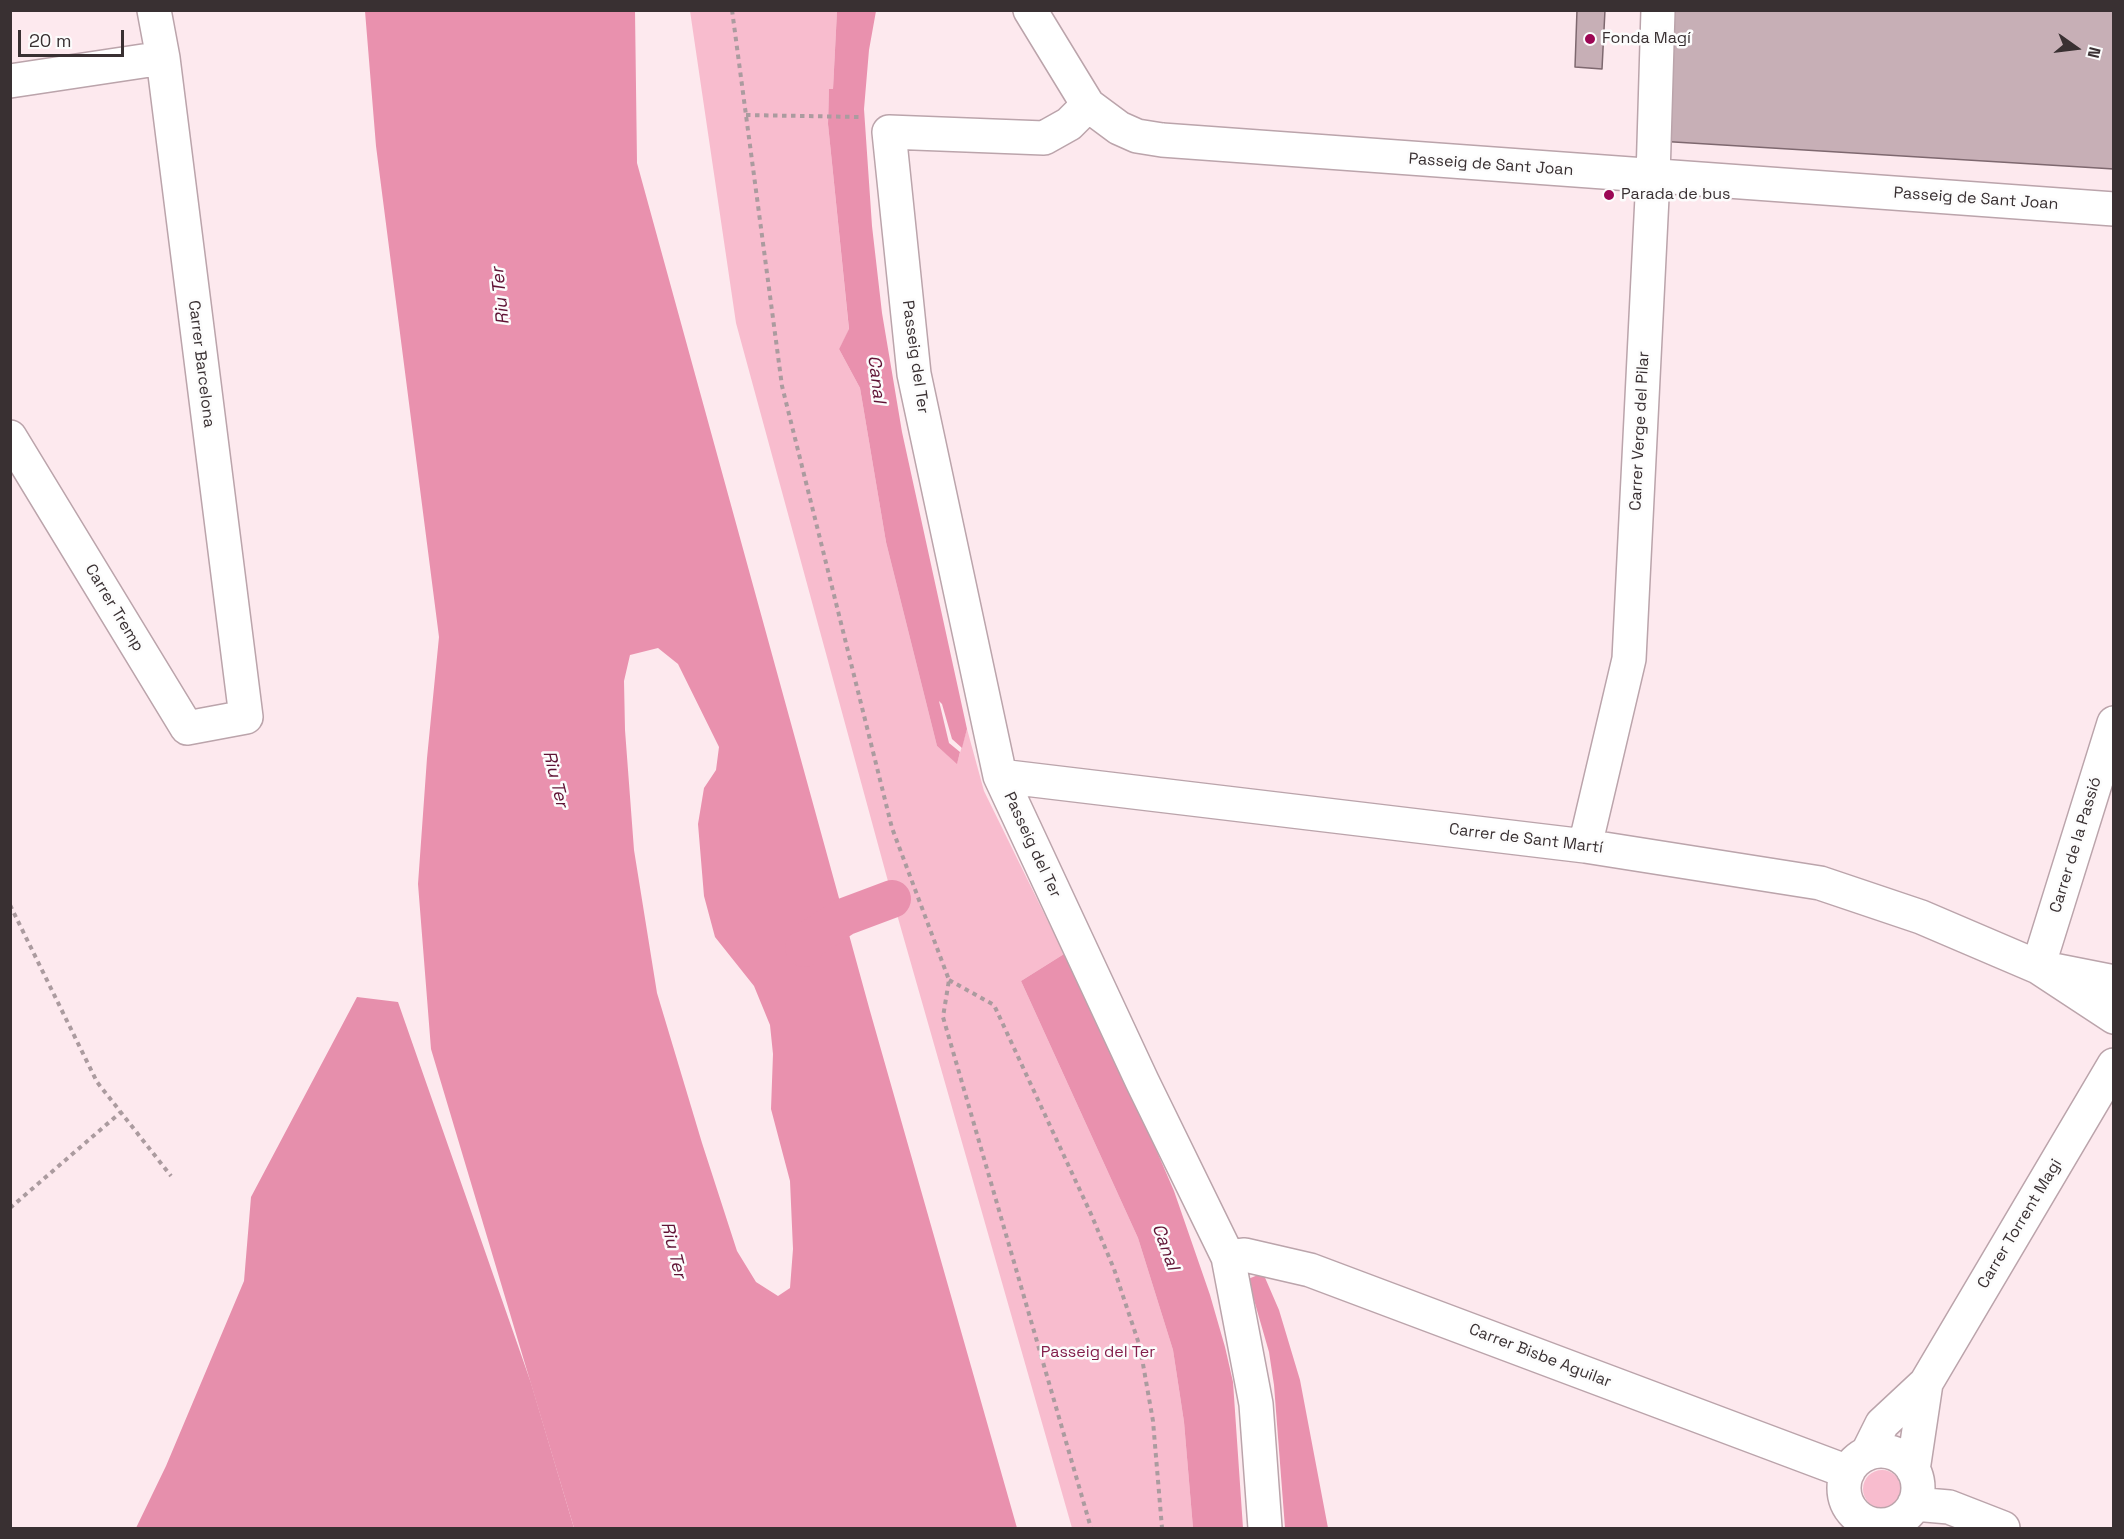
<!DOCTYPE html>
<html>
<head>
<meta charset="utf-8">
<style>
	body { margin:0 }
	#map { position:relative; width:2124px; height:1539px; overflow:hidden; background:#fde9ee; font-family:"Space Grotesk",sans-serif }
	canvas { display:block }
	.frame { position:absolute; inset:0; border:12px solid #393032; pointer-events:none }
	.north { position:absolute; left:2046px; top:18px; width:60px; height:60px; -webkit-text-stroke:4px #fcfcfc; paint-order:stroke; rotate:104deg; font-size:16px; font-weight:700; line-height:24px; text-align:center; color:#393032 }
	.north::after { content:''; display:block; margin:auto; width:21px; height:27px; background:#393032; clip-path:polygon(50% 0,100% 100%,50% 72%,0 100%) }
	.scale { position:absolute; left:18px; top:30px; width:106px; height:27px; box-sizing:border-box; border:3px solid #393032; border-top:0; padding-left:8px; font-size:18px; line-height:21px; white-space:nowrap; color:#393032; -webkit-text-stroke:4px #fcfcfc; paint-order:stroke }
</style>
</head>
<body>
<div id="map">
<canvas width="2124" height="1539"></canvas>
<div class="frame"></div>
<div class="north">N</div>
<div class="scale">20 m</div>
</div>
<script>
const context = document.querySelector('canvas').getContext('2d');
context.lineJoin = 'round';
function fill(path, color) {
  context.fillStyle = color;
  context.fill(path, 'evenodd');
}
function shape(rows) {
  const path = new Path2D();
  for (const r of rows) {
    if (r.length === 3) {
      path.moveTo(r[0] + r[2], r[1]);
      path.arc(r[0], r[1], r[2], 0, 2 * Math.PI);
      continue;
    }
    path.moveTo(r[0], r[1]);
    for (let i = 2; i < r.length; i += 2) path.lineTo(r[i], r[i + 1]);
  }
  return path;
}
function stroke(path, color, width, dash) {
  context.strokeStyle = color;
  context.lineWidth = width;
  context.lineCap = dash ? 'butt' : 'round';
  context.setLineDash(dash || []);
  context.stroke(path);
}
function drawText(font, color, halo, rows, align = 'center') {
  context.font = font + ' "Space Grotesk",sans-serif';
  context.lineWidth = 5;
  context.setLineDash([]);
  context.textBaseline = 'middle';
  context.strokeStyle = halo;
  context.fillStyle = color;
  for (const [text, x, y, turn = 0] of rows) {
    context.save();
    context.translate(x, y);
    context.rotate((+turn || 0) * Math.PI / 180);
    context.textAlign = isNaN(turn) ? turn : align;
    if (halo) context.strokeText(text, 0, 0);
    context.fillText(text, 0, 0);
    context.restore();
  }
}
fill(shape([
	[690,11,837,11,833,89,829,90,828,124,849,330,839,349,860,388,886,542,937,746,957,763,967,729,984,791,1064,954,1021,981,1138,1238,1173,1350,1184,1422,1193,1528,1072,1528,898,918,736,323],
	[1882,1489,19]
]), '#f8bcce');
fill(shape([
	[357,997,398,1002,531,1383,574,1528,136,1528,166,1466,244,1281,251,1197]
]), '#e68fac');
fill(shape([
	[365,11,635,11,637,163,870,1011,1017,1528,574,1528,431,1049,418,884,427,758,439,637,376,146],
	[658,648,678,664,719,747,716,770,704,788,698,824,704,896,715,937,754,986,770,1025,773,1054,771,1109,790,1181,793,1249,790,1288,778,1296,756,1282,737,1251,702,1143,657,993,634,850,625,730,624,681,630,655],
	[837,11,876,11,869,50,864,109,872,226,882,313,902,432,967,729,962,748,952,739,942,704,939,701,949,743,960,752,957,764,937,746,886,542,860,388,839,349,849,329,828,124,829,89,833,89],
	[1064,954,1130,1089,1174,1191,1210,1295,1225,1347,1233,1382,1243,1528,1193,1528,1184,1422,1173,1350,1138,1238,1021,981],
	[1263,1273,1279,1310,1300,1380,1328,1528,1285,1528,1274,1385,1269,1352,1248,1279]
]), '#e991ae');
stroke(shape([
	[804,948,809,940,844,917,892,899]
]), '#e991ae', 38);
const building = shape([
	[1577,10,1605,10,1602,69,1575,67,1577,10],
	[1664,10,2114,10,2114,169,1658,141,1664,10]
]);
fill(building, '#c7afb6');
stroke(building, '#7e686f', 1.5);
const minor = shape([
	[1030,10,1088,105,1119,128,1137,136,1162,140,2114,209],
	[10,81,163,58],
	[1088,105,1069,124,1044,138,889,132,914,374,1000,776,1142,1081,1228,1257,1256,1404,1265,1528],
	[10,437,187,728,246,717,163,58,154,10],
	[2114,723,2038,967,2114,1017],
	[1000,776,1585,846,1820,883,1921,917,2038,967,2114,982],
	[1585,846,1629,659,1653,177,1658,10],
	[1228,1257,1245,1255,1310,1270,1848,1472],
	[1881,1488,37],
	[1867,1454,1882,1424,1926,1383,2114,1065],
	[1913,1470,1926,1383],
	[1914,1504,1949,1507,2003,1528]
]);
stroke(minor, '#bba4ab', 36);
stroke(shape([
	[732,10,782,386,892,828,949,980,943,1017,1091,1528],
	[746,115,860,117],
	[10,905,97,1082,171,1176],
	[949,980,994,1005,1091,1214,1114,1269,1140,1347,1153,1421,1162,1528],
	[10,1208,121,1112]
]), '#ab9b9f', 4, [4.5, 4.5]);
stroke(minor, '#fff', 33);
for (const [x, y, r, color] of [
	[1590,39,6,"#9c0654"],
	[1609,195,6,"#9c0654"]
]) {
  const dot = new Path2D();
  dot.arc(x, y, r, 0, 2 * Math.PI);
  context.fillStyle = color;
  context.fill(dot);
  stroke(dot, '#fcfcfc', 2);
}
drawText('16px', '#393032', '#fcfcfc', [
	["Fonda Magí",1602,39],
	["Parada de bus",1621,195]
], 'left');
drawText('16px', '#393032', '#fcfcfc', [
	["Passeig de Sant Joan",1491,165,4],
	["Passeig de Sant Joan",1976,199,4],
	["Passeig del Ter",915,357,82],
	["Carrer Barcelona",201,364,83],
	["Carrer Verge del Pilar",1640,431,-87],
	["Carrer Tremp",114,608,59],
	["Carrer de Sant Martí",1526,839,7],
	["Passeig del Ter",1032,845,65],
	["Carrer de la Passió",2076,845,-73],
	["Carrer Torrent Magi",2020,1224,-59],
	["Carrer Bisbe Aguilar",1540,1356,21]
]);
drawText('16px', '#831e4b', '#fcfcfc', [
	["Passeig del Ter",1098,1353]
]);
drawText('italic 18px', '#601335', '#fcfcfc', [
	["Riu Ter",501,296,-96],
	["Canal",876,379,83],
	["Riu Ter",555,779,76],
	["Canal",1165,1247,70],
	["Riu Ter",673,1250,76]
]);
</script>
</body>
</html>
